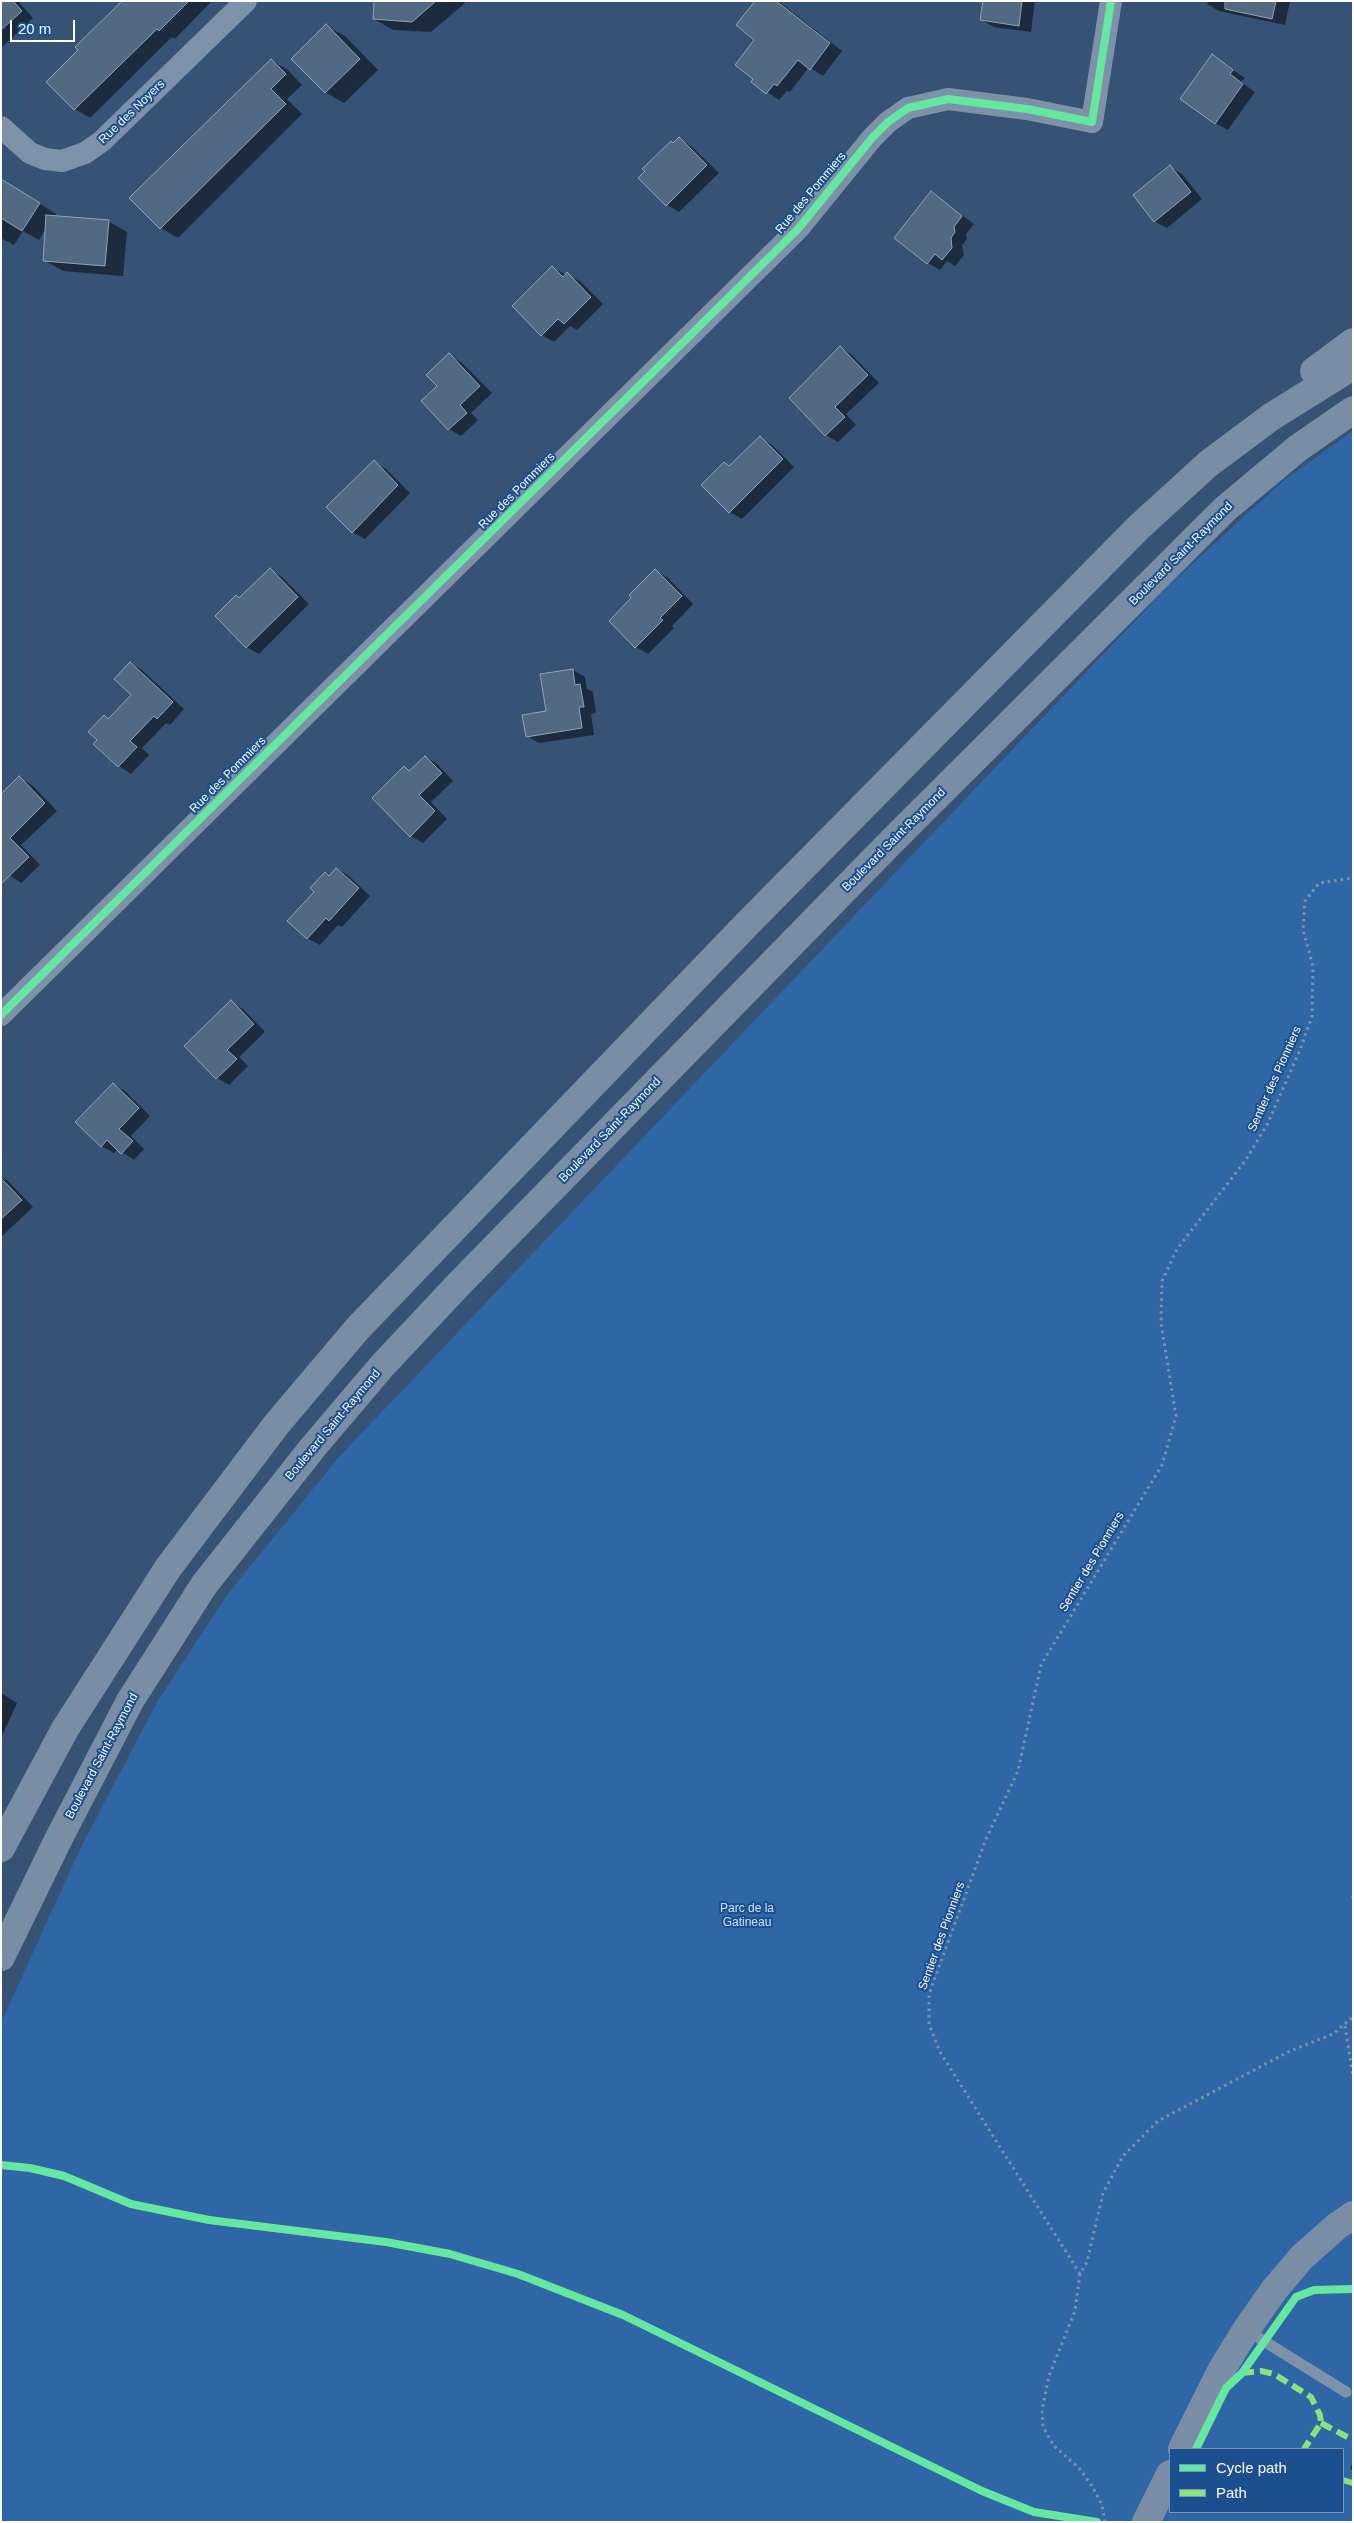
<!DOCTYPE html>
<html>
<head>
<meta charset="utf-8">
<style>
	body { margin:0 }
	#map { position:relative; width:1354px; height:2523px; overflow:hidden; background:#365274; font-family:Arial,sans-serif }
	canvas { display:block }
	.frame { position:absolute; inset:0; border:2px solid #fff; pointer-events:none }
	.legend { position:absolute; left:1169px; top:2448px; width:175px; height:65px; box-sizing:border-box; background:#1b4f8f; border:1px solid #7695bc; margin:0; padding:6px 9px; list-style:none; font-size:15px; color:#fff }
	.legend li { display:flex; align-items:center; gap:10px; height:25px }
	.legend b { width:25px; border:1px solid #7695bc }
	.scale { position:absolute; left:10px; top:20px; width:65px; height:22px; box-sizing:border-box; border:2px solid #fff; border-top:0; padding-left:6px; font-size:15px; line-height:18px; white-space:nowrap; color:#fff; -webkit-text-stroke:4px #1b4f8f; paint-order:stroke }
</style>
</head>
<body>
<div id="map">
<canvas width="1354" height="2523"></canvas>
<div class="frame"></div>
<ul class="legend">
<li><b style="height:6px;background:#66e7a1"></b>Cycle path</li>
<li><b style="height:6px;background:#8de07e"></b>Path</li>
</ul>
<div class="scale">20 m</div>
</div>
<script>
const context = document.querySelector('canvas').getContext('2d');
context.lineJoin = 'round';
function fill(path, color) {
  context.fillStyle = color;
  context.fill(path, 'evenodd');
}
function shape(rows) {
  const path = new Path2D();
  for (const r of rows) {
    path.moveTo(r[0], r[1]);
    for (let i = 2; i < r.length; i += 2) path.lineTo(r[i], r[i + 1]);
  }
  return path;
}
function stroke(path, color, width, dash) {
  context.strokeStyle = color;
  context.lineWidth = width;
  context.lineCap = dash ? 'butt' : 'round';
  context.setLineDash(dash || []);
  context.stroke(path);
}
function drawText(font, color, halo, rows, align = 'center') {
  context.font = font + ' Arial,sans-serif';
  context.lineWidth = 4;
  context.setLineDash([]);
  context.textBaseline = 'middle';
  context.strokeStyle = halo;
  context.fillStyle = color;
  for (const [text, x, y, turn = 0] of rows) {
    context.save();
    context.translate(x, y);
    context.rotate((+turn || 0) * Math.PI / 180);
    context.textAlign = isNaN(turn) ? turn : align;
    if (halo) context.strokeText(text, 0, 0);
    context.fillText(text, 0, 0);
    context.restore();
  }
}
fill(shape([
	[1353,431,1353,2522,1,2522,1,2023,80,1849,157,1702,227,1595,338,1458,1168,586,1283,481],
	[1170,2449,1343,2449,1343,2512,1170,2512]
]), '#2f66a5');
fill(shape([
	[1,1,18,1,33,18,1,48],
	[128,1,212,1,175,39,172,37,90,118,75,109,48,82],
	[375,1,464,1,465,3,431,32,393,30,374,19],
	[756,1,778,1,842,51,823,76,809,67,790,92,787,91,779,100,753,82,755,79],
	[985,1,1035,1,1031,32,994,27,982,20],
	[1208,1,1290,1,1285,25,1219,11,1207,4],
	[326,26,345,36,378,70,344,103,325,92],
	[1212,56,1245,78,1241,82,1255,92,1228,130,1215,123],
	[271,60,288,70,302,85,287,99,302,114,178,238,161,228,131,198],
	[679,139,691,146,719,173,679,212,667,205,646,171],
	[1170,167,1182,174,1202,199,1167,228,1154,221],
	[1,179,56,214,54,217,108,221,127,232,123,276,63,271,44,260,46,228,39,240,23,231,14,245,1,238],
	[931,193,974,224,966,234,967,239,962,245,964,255,955,266,947,261,940,270,928,263],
	[552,268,580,281,603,304,577,330,570,326,554,342,542,335],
	[840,347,852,355,879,383,846,414,856,425,838,442,826,435,790,398],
	[449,355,461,362,492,393,471,413,478,420,461,436,449,429,439,386],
	[760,438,772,445,794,467,742,519,730,512,702,485,724,463,731,467],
	[374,462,386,469,410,493,365,539,352,532],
	[270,570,282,577,309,604,259,654,246,647,240,599],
	[656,571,668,578,693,604,672,626,674,628,648,654,636,647,633,598],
	[130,663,142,670,184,709,170,725,166,723,142,748,149,755,131,774,119,766,95,743,99,740,104,716,110,720,133,695],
	[573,670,585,677,587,689,593,692,596,713,591,714,594,735,539,743,527,736,547,712],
	[425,757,437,764,453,781,431,802,447,819,423,843,411,836,404,768,410,771],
	[19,778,32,785,57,811,21,845,40,865,21,883,1,869],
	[337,869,349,876,370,896,342,927,338,925,320,945,307,938,330,877],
	[231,1002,243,1009,265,1032,239,1057,248,1066,229,1085,217,1078],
	[113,1084,125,1091,150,1116,131,1136,144,1149,134,1160,118,1149,114,1153,101,1146],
	[1,1177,8,1181,33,1207,1,1237],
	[1,1693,17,1703,1,1738],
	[1353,2461,1353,2470,1350,2469]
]), '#0007');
const building = shape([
	[1,1,13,1,22,11,1,30,1,1],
	[122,1,189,1,159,31,157,29,74,110,46,82,78,50,75,47,122,1],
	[374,1,436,1,412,22,373,19,374,1],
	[755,1,776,1,830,43,810,70,798,60,777,86,774,84,766,94,751,82,753,79,735,65,754,40,736,25,755,1],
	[983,1,1022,1,1019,26,980,20,983,1],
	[1225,1,1276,1,1272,19,1225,9,1225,1],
	[326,24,360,59,325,93,291,59,326,24],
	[1212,54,1233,70,1230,74,1243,84,1215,124,1180,99,1212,54],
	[271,59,286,74,271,89,286,104,160,229,129,198,271,59],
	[679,137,707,165,666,206,638,178,645,171,642,169,671,141,673,143,679,137],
	[1170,165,1191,192,1154,222,1133,195,1170,165],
	[1,179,40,203,22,231,1,218,1,179],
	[931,191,962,216,954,227,955,232,951,238,952,248,942,260,935,254,927,264,894,238,931,191],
	[46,215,109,220,105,266,43,261,46,215],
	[552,266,563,277,567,272,591,297,564,324,558,319,541,336,512,306,552,266],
	[840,346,868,375,835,407,845,417,825,436,789,398,840,346],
	[449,353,480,386,460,405,467,413,448,430,421,401,437,386,426,375,449,353],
	[760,436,783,459,729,513,701,485,724,462,729,466,760,436],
	[374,460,398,485,352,533,326,507,374,460],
	[270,568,298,597,246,648,215,616,236,595,239,598,270,568],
	[655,569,682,596,660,618,663,620,635,648,609,621,631,598,629,595,655,569],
	[130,662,173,702,157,719,154,716,130,741,137,747,118,767,93,744,97,740,88,732,104,715,108,719,131,695,114,679,130,662],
	[573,669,575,685,580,684,584,707,579,707,582,728,526,737,522,715,546,711,540,674,573,669],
	[425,756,442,773,419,795,435,811,410,837,372,798,404,766,409,771,425,756],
	[19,776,45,803,10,838,29,857,1,884,1,794,19,776],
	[336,868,359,888,329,921,326,918,307,939,287,921,314,892,310,888,325,872,329,876,336,868],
	[231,1000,254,1024,227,1050,237,1059,216,1079,184,1046,231,1000],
	[113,1083,139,1108,119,1129,133,1141,121,1154,107,1140,101,1147,75,1122,113,1083],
	[1,1178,22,1200,1,1219,1,1178]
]);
fill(building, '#526984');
stroke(building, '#92a2b6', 1);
stroke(shape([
	[1353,1896,1353,1903],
	[1345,2026,1353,2076],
	[1080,2274,940,2052,929,2024,929,1994,986,1839,1018,1771,1041,1665,1162,1465,1176,1416,1161,1323,1162,1281,1177,1249,1245,1161,1267,1125,1300,1050,1312,1016,1313,966,1303,930,1305,901,1319,883,1353,878],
	[1105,2522,1102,2505,1092,2486,1079,2468,1054,2446,1043,2427,1042,2410,1049,2376,1075,2311,1080,2274,1087,2262,1103,2193,1123,2156,1158,2121,1290,2051,1333,2034,1353,2017]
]), '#7d92a8', 3, [2.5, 4]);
stroke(shape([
	[1246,2330,1346,2392]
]), '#7d92a8', 11);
stroke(shape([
	[1,127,30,153,45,159,62,161,85,153,102,141,246,1],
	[1,1015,798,229,872,138,888,122,908,108,948,99,1027,109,1092,122,1111,1]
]), '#7d92a8', 22);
stroke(shape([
	[1314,371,1353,342],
	[1,1848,65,1729,168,1568,276,1425,358,1328,748,923,1139,527,1208,464,1271,417,1353,366],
	[1,1957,59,1838,130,1701,204,1585,314,1446,382,1366,458,1285,892,841,1225,509,1298,448,1353,410],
	[1182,2449,1222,2369,1246,2330,1274,2290,1302,2257,1337,2226,1353,2215],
	[1146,2522,1170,2474]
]), '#798da4', 28);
stroke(shape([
	[1242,2373,1261,2371,1274,2374,1311,2397,1320,2415,1321,2423,1304,2449],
	[1321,2423,1353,2440],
	[1343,2480,1353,2483]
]), '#8de07e', 6, [12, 6]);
stroke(shape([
	[1,1015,798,229,872,138,888,122,908,108,948,99,1027,109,1092,122,1111,1],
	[1,2165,30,2168,64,2176,131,2204,209,2220,386,2242,450,2254,518,2274,623,2315,982,2491,1034,2512,1097,2522],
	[1196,2449,1226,2388,1242,2373,1296,2297,1314,2290,1353,2289]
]), '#66e7a1', 8);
drawText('12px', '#fff', '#1b4f8f', [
	["Rue des Noyers",132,112,-44],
	["Rue des Pommiers",811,193,-50],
	["Rue des Pommiers",517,491,-45],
	["Boulevard Saint-Raymond",1181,554,-45],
	["Rue des Pommiers",228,775,-45],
	["Boulevard Saint-Raymond",894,840,-45],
	["Sentier des Pionniers",1275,1079,-66],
	["Boulevard Saint-Raymond",610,1130,-46],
	["Boulevard Saint-Raymond",333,1425,-50],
	["Sentier des Pionniers",1092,1562,-59],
	["Boulevard Saint-Raymond",102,1756,-62],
	["Sentier des Pionniers",942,1936,-70]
]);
drawText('12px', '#cfe3fa', '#1b4f8f', [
	["Parc de la",747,1909],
	["Gatineau",747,1923]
]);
</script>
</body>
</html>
